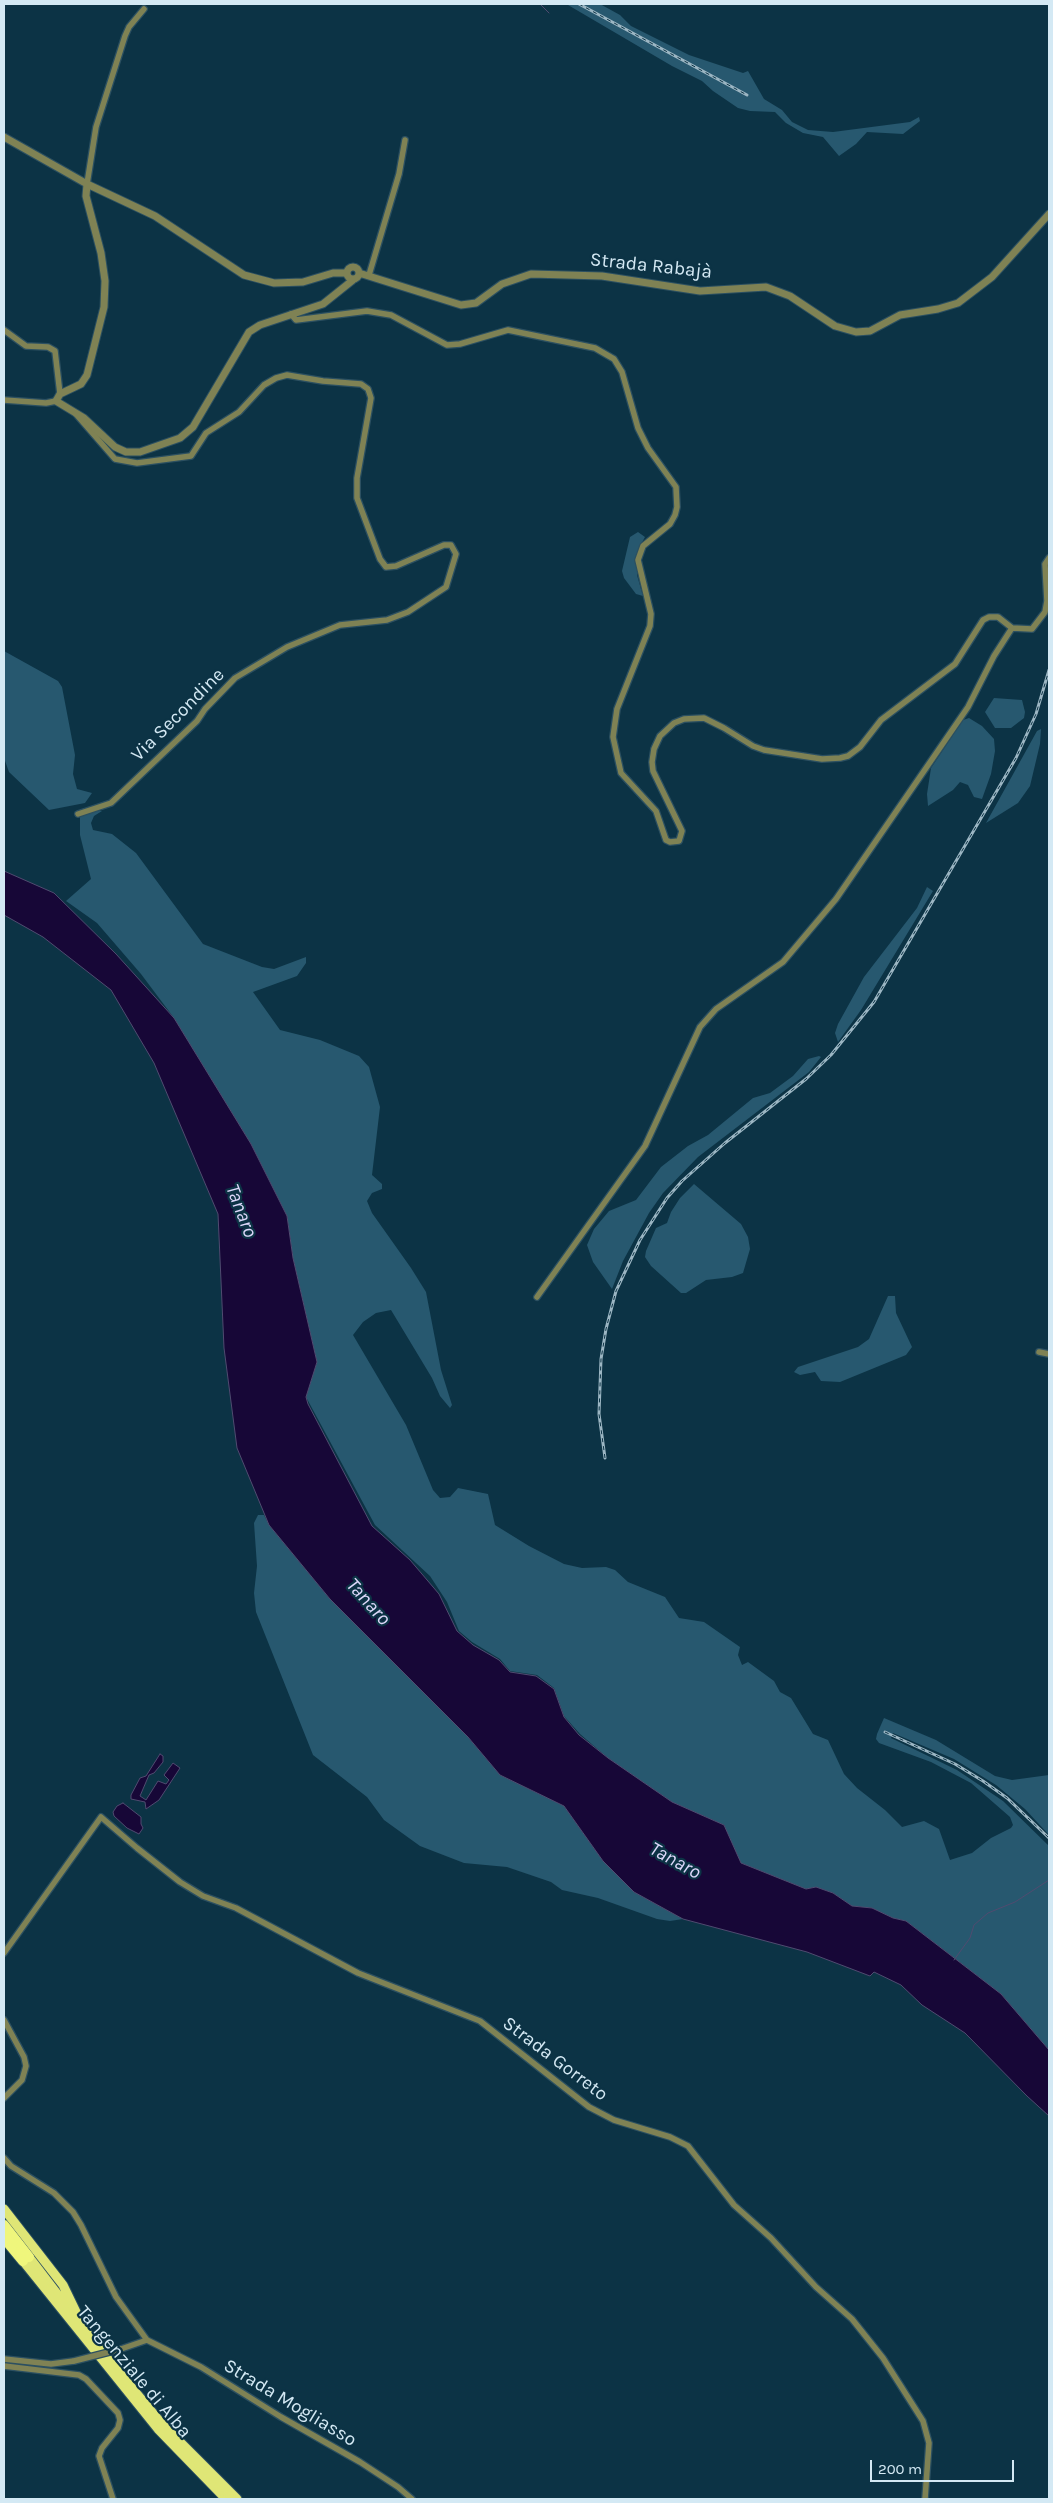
<!DOCTYPE html>
<html>
<head>
<meta charset="utf-8">
<style>
	body { margin:0 }
	#map { position:relative; width:1053px; height:2503px; overflow:hidden; background:#0c3345; font-family:Karla,sans-serif }
	canvas { display:block }
	.frame { position:absolute; inset:0; border:5px solid #d4e9f4; pointer-events:none }
	.scale { position:absolute; left:870px; top:2460px; width:144px; height:22px; box-sizing:border-box; border:2px solid #d4e9f4; border-top:0; padding-left:6px; font-size:15px; line-height:18px; white-space:nowrap; color:#d4e9f4; -webkit-text-stroke:4px #0c3345; paint-order:stroke }
</style>
</head>
<body>
<div id="map">
<canvas width="1053" height="2503"></canvas>
<div class="frame"></div>
<div class="scale">200 m</div>
</div>
<script>
const context = document.querySelector('canvas').getContext('2d');
context.lineJoin = 'round';
function fill(path, color) {
  context.fillStyle = color;
  context.fill(path, 'evenodd');
}
function shape(rows) {
  const path = new Path2D();
  for (const r of rows) {
    if (r.length === 3) {
      path.moveTo(r[0] + r[2], r[1]);
      path.arc(r[0], r[1], r[2], 0, 2 * Math.PI);
      continue;
    }
    path.moveTo(r[0], r[1]);
    for (let i = 2; i < r.length; i += 2) path.lineTo(r[i], r[i + 1]);
  }
  return path;
}
function stroke(path, color, width, dash) {
  context.strokeStyle = color;
  context.lineWidth = width;
  context.lineCap = dash ? 'butt' : 'round';
  context.setLineDash(dash || []);
  context.stroke(path);
}
function drawText(font, color, halo, rows, align = 'center') {
  context.font = font + ' Karla,sans-serif';
  context.lineWidth = 4.5;
  context.setLineDash([]);
  context.textBaseline = 'middle';
  context.strokeStyle = halo;
  context.fillStyle = color;
  for (const [text, x, y, turn = 0] of rows) {
    context.save();
    context.translate(x, y);
    context.rotate((+turn || 0) * Math.PI / 180);
    context.textAlign = isNaN(turn) ? turn : align;
    if (halo) context.strokeText(text, 0, 0);
    context.fillText(text, 0, 0);
    context.restore();
  }
}
fill(shape([
	[569,4,600,4,620,15,631,26,689,55,743,73,748,71,764,99,782,110,792,122,808,130,833,132,910,122,919,117,920,121,903,134,867,132,856,144,839,156,823,137,803,133,786,123,775,112,750,111,738,108,713,91,702,81,672,66,568,5],
	[638,532,645,537,639,548,637,557,637,575,643,596,636,594,624,578,622,571,630,537],
	[4,651,58,681,62,687,75,755,73,774,77,789,92,793,85,803,49,810,9,772,4,758],
	[994,698,1022,700,1025,712,1024,718,1011,728,995,728,985,712],
	[969,718,982,726,994,739,995,751,991,774,982,799,974,797,968,785,960,782,953,790,928,806,927,794,931,768,963,720],
	[1041,729,1040,744,1030,786,1018,803,986,823,1037,731],
	[97,811,102,811,94,816,91,823,93,830,112,834,136,853,203,944,262,967,274,969,306,957,306,963,297,976,253,992,280,1030,320,1040,359,1056,369,1067,380,1107,372,1175,382,1184,382,1189,372,1193,367,1201,372,1213,411,1268,426,1292,441,1370,452,1405,450,1408,440,1396,432,1378,391,1310,376,1313,363,1322,353,1335,406,1425,433,1490,440,1498,450,1497,458,1488,488,1494,495,1525,529,1546,564,1564,582,1568,606,1567,615,1570,628,1582,665,1597,679,1618,704,1622,740,1647,738,1655,742,1665,748,1662,774,1681,780,1692,791,1698,813,1734,828,1740,844,1774,857,1788,885,1810,902,1827,924,1821,939,1829,950,1860,972,1853,991,1838,1011,1828,1013,1825,1010,1817,971,1783,931,1762,879,1743,876,1739,877,1734,884,1718,936,1740,995,1776,1012,1780,1049,1775,1049,1835,1025,1809,996,1785,954,1759,893,1733,891,1738,957,1770,1003,1801,1049,1846,1049,2050,1001,1994,906,1921,893,1918,872,1908,852,1906,833,1893,816,1887,806,1889,741,1863,724,1825,672,1802,608,1758,580,1734,564,1716,554,1688,537,1675,510,1671,500,1659,472,1642,459,1631,447,1602,430,1576,375,1525,306,1397,317,1362,293,1258,287,1216,251,1144,174,1018,141,974,97,923,66,901,91,879,80,835,80,815],
	[927,887,933,891,861,1010,838,1042,835,1033,838,1024,864,977,917,908],
	[819,1056,821,1057,809,1072,698,1157,663,1193,649,1213,623,1261,612,1289,593,1262,587,1245,594,1229,609,1211,636,1200,661,1167,688,1146,708,1135,753,1098,770,1093,793,1076,808,1059],
	[694,1184,741,1224,748,1237,750,1249,743,1273,732,1277,706,1280,686,1293,681,1293,651,1266,645,1257,646,1251,656,1228,667,1223,671,1212,680,1198],
	[888,1296,895,1296,896,1313,912,1347,906,1355,840,1382,821,1381,815,1372,800,1375,794,1372,798,1367,858,1347,869,1339],
	[258,1515,264,1515,269,1525,330,1599,468,1737,500,1775,564,1806,603,1861,634,1892,683,1919,670,1921,657,1919,598,1898,562,1890,551,1882,507,1867,464,1863,420,1846,384,1820,367,1797,313,1755,256,1612,254,1593,257,1566,254,1523]
]), '#27586f');
const water = shape([
	[4,871,54,893,116,954,174,1018,251,1144,287,1216,293,1258,317,1362,306,1397,308,1404,372,1526,410,1560,439,1594,457,1631,473,1645,499,1660,510,1672,536,1676,554,1689,564,1717,579,1735,608,1758,672,1802,724,1825,741,1863,806,1889,816,1887,833,1893,852,1906,872,1908,893,1918,906,1921,1001,1994,1049,2050,1049,2116,1027,2096,965,2033,922,2005,901,1985,874,1972,870,1976,807,1952,683,1919,634,1892,603,1861,564,1806,500,1775,468,1737,330,1599,269,1525,237,1448,224,1348,218,1214,154,1063,111,990,43,937,4,915,4,871],
	[160,1754,163,1756,163,1762,154,1773,149,1775,140,1796,146,1800,158,1781,166,1784,169,1780,164,1775,173,1763,180,1768,159,1800,146,1809,145,1802,131,1799,131,1795,140,1778,146,1776,160,1754],
	[123,1803,141,1817,141,1824,143,1828,139,1834,127,1828,114,1816,113,1812,117,1806,123,1803]
]);
fill(water, '#170737');
stroke(water, '#504b70', 1);
stroke(shape([
	[540,4,549,13],
	[954,1960,970,1938,974,1925,988,1913,1015,1902,1049,1880]
]), '#504b70', 1);
const minor = shape([
	[87,184,96,127,125,36,129,27,144,9],
	[369,275,399,174,405,140],
	[291,314,296,320,367,311,391,315,447,345,460,344,508,330,595,348,614,359,622,372,638,428,648,448,676,487,677,507,675,515,670,524,643,546,638,560,651,614,650,626,617,709,613,737,621,773,656,811,666,840,670,842,679,841,682,831,653,771,652,762,654,749,660,736,674,723,684,719,704,718,724,728,753,746,764,750,822,759,840,758,848,756,860,747,881,720,955,664,983,620,989,617,998,617,1012,628],
	[4,330,26,346,48,347,55,351,60,394],
	[4,400,46,403,56,401],
	[75,413,115,459,137,463,191,456,206,433,239,412,264,385,276,378,287,375,323,381,361,384,368,389,371,398,357,478,357,498,380,559,386,567,396,566,444,545,451,545,456,554,446,587,408,612,387,620,340,625,287,647,235,678,205,709,197,721,111,803,78,814],
	[1012,628,1032,629,1045,612,1047,601,1045,564,1049,558],
	[537,1297,645,1146,700,1027,716,1009,783,962,836,899,968,707,994,656,1012,628],
	[1039,1352,1049,1354],
	[4,1953,101,1817,137,1848,180,1882,203,1896,236,1908,358,1973,480,2021,589,2107,614,2120,670,2137,688,2146,734,2205,771,2238,816,2287,852,2319,883,2358,923,2421,929,2443,925,2499],
	[4,2020,24,2057,26,2066,22,2080,4,2098],
	[4,2158,11,2166,54,2193,73,2212,81,2225,116,2297,147,2340],
	[147,2340,201,2367,281,2417,360,2462,398,2487,412,2499],
	[121,2349,147,2340],
	[4,2359,51,2364,74,2361],
	[4,2366,79,2375,86,2379,118,2413,120,2420,118,2428,102,2448,99,2456,113,2499]
]);
const tertiary = shape([
	[4,137,87,184,155,216,244,275,274,283,303,282,333,273,346,273],
	[87,184,86,196,101,253,105,281,104,307,87,375,81,384,60,394,56,401,84,418,115,447,126,452,140,452,180,438,193,427,249,332,260,325,323,304,353,280],
	[353,273,6],
	[359,273,461,305,476,303,502,284,531,274,602,276,700,291,766,287,790,296,835,326,856,332,870,331,900,315,938,309,958,303,992,277,1049,214]
]);
const trunk = shape([
	[4,2209,63,2285,77,2314],
	[29,2257,94,2342,162,2424,237,2499],
	[23,2261,158,2429,226,2499]
]);
const motorway = shape([
	[4,2225,29,2257],
	[4,2238,23,2261]
]);
stroke(minor, '#2c5061', 8);
stroke(tertiary, '#2c5061', 9);
stroke(trunk, '#2c5061', 11);
stroke(motorway, '#2c5061', 12);
stroke(minor, '#7f8254', 5.5);
stroke(tertiary, '#7f8254', 7);
stroke(trunk, '#dfe676', 9);
stroke(motorway, '#eff67c', 10);
const rail = shape([
	[579,4,747,95],
	[605,1458,599,1414,601,1359,606,1329,616,1291,640,1240,667,1198,682,1181,725,1143,806,1079,831,1055,874,1002,1016,758,1036,714,1049,670],
	[885,1732,955,1764,983,1781,1007,1798,1049,1838]
]);
stroke(rail, '#9cb6c3', 3);
stroke(rail, '#0c3345', 1, [4]);
const minorBridge = shape([
	[74,2361,121,2349]
]);
stroke(minorBridge, '#2c5061', 8, []);
stroke(minorBridge, '#7f8254', 5.5);
drawText('19px', '#d4e9f4', '#0c3345', [
	["Strada Rabajà",651,266,6],
	["Via Secondine",178,715,-45],
	["Strada Gorreto",555,2059,37],
	["Tangenziale di Alba",134,2372,50],
	["Strada Mogliasso",290,2403,31]
]);
drawText('italic 20px', '#ddd8fa', '#0c3345', [
	["Tanaro",241,1211,69],
	["Tanaro",368,1602,48],
	["Tanaro",675,1861,29]
]);
</script>
</body>
</html>
